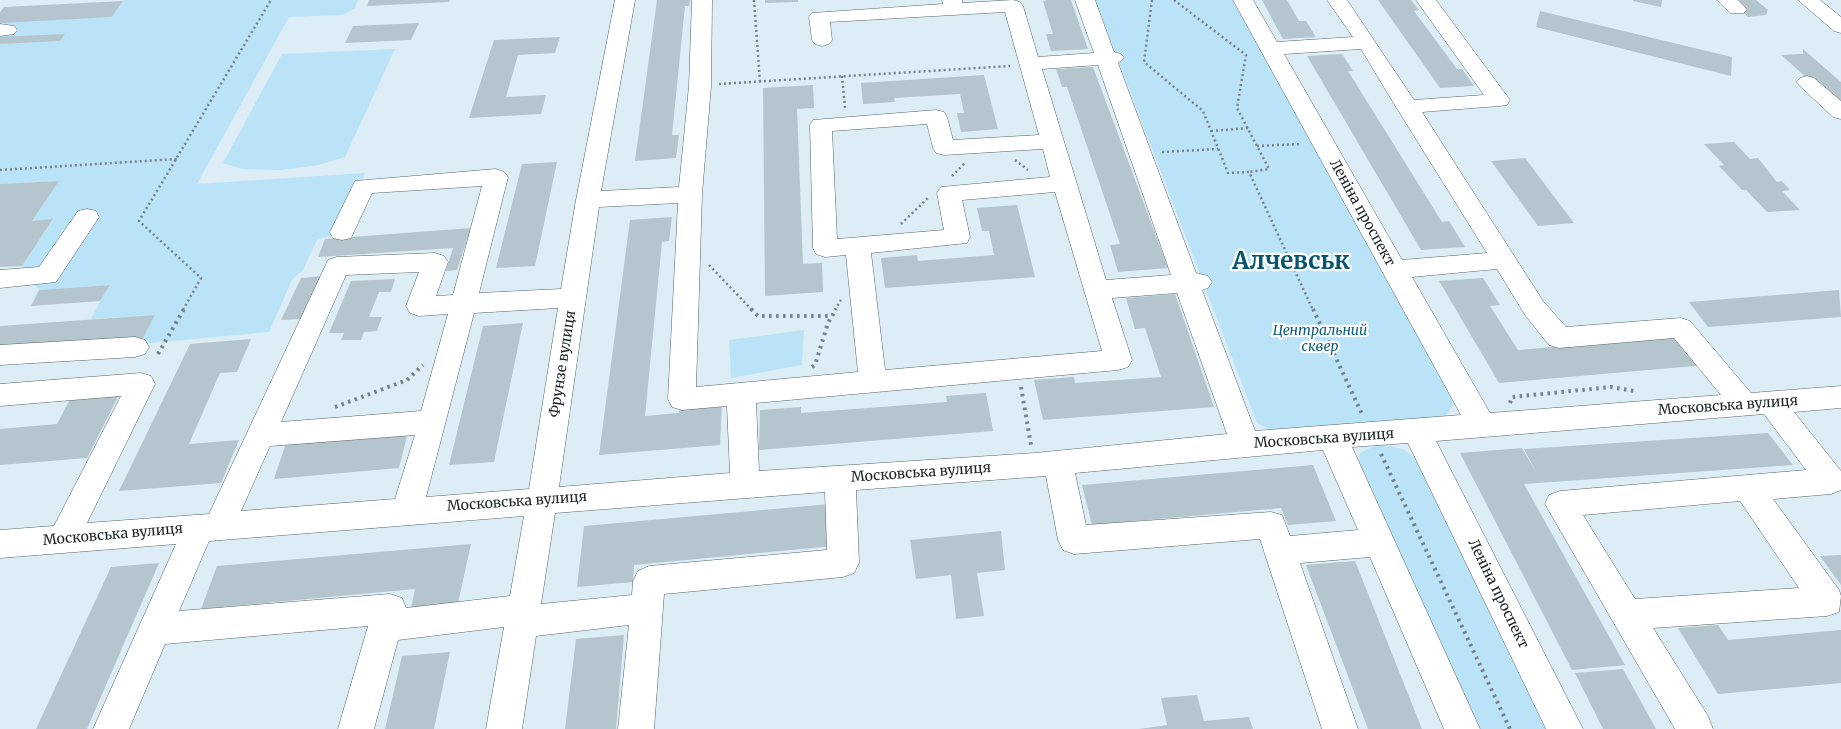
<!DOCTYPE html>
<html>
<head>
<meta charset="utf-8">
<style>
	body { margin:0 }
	canvas { display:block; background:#dcedf5 }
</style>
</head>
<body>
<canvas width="1841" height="729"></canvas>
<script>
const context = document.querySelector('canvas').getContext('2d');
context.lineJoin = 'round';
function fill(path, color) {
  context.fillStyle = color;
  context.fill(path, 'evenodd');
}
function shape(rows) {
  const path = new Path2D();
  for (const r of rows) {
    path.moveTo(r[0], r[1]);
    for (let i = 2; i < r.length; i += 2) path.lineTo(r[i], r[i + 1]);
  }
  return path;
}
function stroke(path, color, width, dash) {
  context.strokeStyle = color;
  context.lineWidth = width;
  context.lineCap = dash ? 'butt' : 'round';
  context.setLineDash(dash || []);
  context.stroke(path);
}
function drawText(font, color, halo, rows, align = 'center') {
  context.font = font + ' Merriweather,serif';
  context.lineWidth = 4.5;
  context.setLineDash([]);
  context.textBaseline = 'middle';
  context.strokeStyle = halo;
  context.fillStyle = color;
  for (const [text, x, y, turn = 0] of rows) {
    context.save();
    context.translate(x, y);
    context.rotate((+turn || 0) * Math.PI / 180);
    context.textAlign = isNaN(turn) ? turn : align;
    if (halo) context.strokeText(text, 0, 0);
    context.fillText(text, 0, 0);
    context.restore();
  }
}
fill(shape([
	[124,0,358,0,355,8,343,15,289,17,197,184,365,173,342,232,317,240,303,270,292,280,269,332,140,344,155,315,91,319,109,285,39,290,22,266,53,220,32,221,59,181,0,184,0,22,112,17],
	[1095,0,1238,0,1454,403,1445,417,1274,432,1257,423],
	[395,49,345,157,319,165,280,170,242,169,223,163,282,54],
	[804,330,802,365,731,378,729,340],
	[1378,444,1403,449,1419,462,1550,729,1474,729,1357,468,1360,453]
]), '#bae3f7');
fill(shape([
	[369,0,450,0,449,2,367,6],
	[657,0,690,0,689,6,685,6,672,135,679,135,676,158,635,161],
	[765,0,798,0,798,2,765,3],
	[1047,0,1071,0,1088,49,1051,51,1046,34,1053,34,1043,1],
	[1262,0,1287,0,1299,21,1306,21,1316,37,1283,39],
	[1378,0,1411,0,1419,10,1414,11,1457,69,1462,69,1474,86,1440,88],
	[1633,0,1662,0,1661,7,1633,1],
	[1729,0,1756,0,1768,10,1766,15,1748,17],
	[123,1,112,17,0,23,0,12,4,7],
	[1540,11,1732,57,1731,76,1536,27],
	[419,23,411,40,345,43,353,26],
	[65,34,60,41,0,44,0,37],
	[560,37,555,53,518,55,506,97,546,95,541,114,469,118,494,40],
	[1803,49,1841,82,1841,108,1781,55,1803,54],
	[1342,54,1353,71,1348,71,1442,222,1449,221,1465,247,1421,250,1307,56],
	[1093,67,1168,268,1118,272,1110,245,1120,244,1067,87,1062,87,1056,69],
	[984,75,998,129,961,132,957,113,964,113,960,94,894,98,895,102,863,104,861,83],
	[813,85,814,108,797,109,803,264,822,263,823,292,765,296,763,88],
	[1734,142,1750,159,1758,158,1777,182,1782,181,1790,190,1782,191,1800,210,1767,212,1746,190,1742,190,1719,166,1724,165,1704,144],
	[1525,158,1574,223,1538,226,1491,161],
	[557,162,535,266,496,268,522,164],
	[59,181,32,221,53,219,22,266,0,267,0,184],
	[1017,205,1035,277,885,288,881,258,917,255,918,261,994,255,989,231,982,231,977,208],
	[672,217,669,241,662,242,645,416,679,413,680,407,722,404,720,445,599,455,630,220],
	[471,228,457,270,446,271,453,248,318,257,325,239],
	[322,276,304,319,281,320,301,278],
	[1483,278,1500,305,1490,306,1518,350,1646,339,1681,332,1706,365,1499,383,1439,281],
	[395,279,391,292,379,292,369,317,382,317,377,331,364,332,361,340,341,340,344,333,329,333,351,281],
	[110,285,100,301,31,306,39,290],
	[1839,290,1841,317,1708,327,1689,302],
	[1175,294,1214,407,1043,420,1034,380,1074,377,1075,383,1161,377,1145,328,1135,329,1126,298],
	[155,315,140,344,0,354,0,326],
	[523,323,494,462,449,465,483,326],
	[251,339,237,372,220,373,189,444,239,440,221,483,119,491,190,344],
	[986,393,993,431,759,450,760,410,801,407,801,413,947,402,946,396],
	[119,395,87,458,0,465,0,429,57,424,70,399],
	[408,432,399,468,274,479,286,443],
	[1768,433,1793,465,1524,484,1625,665,1572,670,1460,453,1522,448,1537,474,1524,449],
	[1313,465,1336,521,1288,525,1281,508,1092,525,1082,485],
	[830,504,833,546,634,565,633,582,577,587,584,526],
	[1001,531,1005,570,977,573,984,616,956,619,951,575,916,579,910,540],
	[471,544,458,603,411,608,415,589,201,609,217,566],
	[1841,555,1841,585,1820,556],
	[1355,561,1422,729,1368,729,1306,565],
	[159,563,87,729,36,729,111,567],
	[1718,625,1728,640,1841,630,1841,683,1718,694,1678,628],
	[624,635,616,729,565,729,576,639],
	[450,652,434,729,385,729,402,656],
	[1623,669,1656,729,1603,729,1575,673],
	[1197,695,1204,721,1249,717,1253,729,1139,729,1167,725,1161,698]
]), '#b5c5cd');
const minor = shape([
	[615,0,635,0,601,191,679,187,689,86,692,0,712,0,711,86,702,194,696,387,858,372,846,255,825,257,816,254,813,248,810,125,813,120,936,110,944,112,947,117,953,140,1039,135,1005,12,830,22,832,40,829,44,822,46,815,44,812,40,809,17,812,13,943,4,942,0,962,0,962,3,1013,0,1020,2,1023,6,1038,57,1094,53,1075,0,1095,0,1114,52,1121,54,1124,58,1118,63,1196,273,1208,276,1212,282,1208,288,1202,290,1255,431,1461,415,1233,0,1253,0,1277,42,1353,37,1327,0,1347,0,1414,100,1484,95,1416,0,1436,0,1510,100,1507,105,1499,106,1422,112,1543,301,1566,327,1681,318,1690,321,1751,393,1841,386,1841,408,1794,412,1841,471,1841,490,1831,494,1773,499,1839,590,1841,596,1839,612,1827,616,1653,628,1708,716,1713,729,1675,729,1545,504,1549,495,1560,491,1806,470,1764,414,1436,441,1583,729,1546,729,1408,443,1352,447,1480,729,1444,729,1370,557,1300,563,1358,729,1322,729,1260,539,1074,554,1063,550,1058,540,1046,476,856,490,859,563,854,573,843,577,664,594,654,729,618,729,629,625,536,636,522,729,486,729,504,627,398,640,374,729,338,729,368,626,165,644,129,729,93,729,176,544,0,558,0,530,54,526,121,396,0,406,0,384,141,373,151,376,155,384,87,523,209,514,328,260,337,257,435,253,444,256,448,262,436,296,453,295,482,186,372,193,351,238,342,240,333,238,330,232,355,181,496,169,504,172,508,177,479,293,561,289,576,200,615,0],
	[1361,49,1396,107,1487,253,1402,260,1284,54,1361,49],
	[1098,65,1171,275,1106,280,1042,69,1098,65],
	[927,124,933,148,936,153,944,155,1043,149,1050,177,941,187,937,193,944,230,837,239,832,131,927,124],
	[1055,192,1102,351,885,370,871,253,967,243,970,237,962,200,1055,192],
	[678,203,668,399,672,407,682,410,727,406,730,473,559,487,599,207,678,203],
	[1497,269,1525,315,1549,345,1559,348,1674,338,1721,395,1490,413,1412,277,1497,269],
	[419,272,406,306,410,313,419,316,448,314,421,411,281,422,346,275,419,272],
	[1177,293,1227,434,1035,453,759,471,756,403,1118,370,1128,367,1132,360,1112,298,1177,293],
	[558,308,529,489,426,497,474,313,558,308],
	[415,435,395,499,241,511,270,446,415,435],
	[1323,450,1358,530,1290,536,1282,515,1271,512,1086,525,1075,473,1323,450],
	[825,492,827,550,649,566,638,571,633,581,632,595,541,604,555,513,825,492],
	[1740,501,1799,588,1635,599,1583,515,1740,501],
	[524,516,510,596,406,608,402,598,390,594,179,611,209,541,524,516],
	[1717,0,1738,0,1747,9,1744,13,1730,13,1717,0],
	[1798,0,1820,0,1841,17,1841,33,1834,31,1798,0],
	[0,24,14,26,17,30,14,34,0,36,0,24],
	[1807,76,1814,78,1841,101,1841,119,1833,117,1800,86,1796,82,1800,78,1807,76],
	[87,209,96,211,99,217,56,282,0,288,0,270,39,267,78,211,87,209],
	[135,337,145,340,149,347,145,354,135,357,0,365,0,345,135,337]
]);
stroke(minor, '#55636a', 1);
stroke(shape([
	[754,0,760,82],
	[1152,0,1144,62,1203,111,1228,173,1249,172,1313,310],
	[1174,0,1246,55,1237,108,1269,169,1249,172],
	[842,76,845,108],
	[719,84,1010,66],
	[1211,131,1248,128],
	[1257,146,1302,144],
	[1162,152,1218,149],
	[1015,160,1028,170],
	[0,170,177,159],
	[952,176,965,163],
	[901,224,929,197],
	[709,265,752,310],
	[183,310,201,278,139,221,271,0],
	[835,310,841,300]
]), '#778288', 2.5, [2, 3]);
stroke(shape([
	[751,309,758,316,832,316],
	[1313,309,1362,414],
	[158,354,184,309],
	[812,367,815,365,828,323,836,309],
	[1021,387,1031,445],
	[1510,403,1512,397,1611,387,1634,391],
	[335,407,407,380,423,365],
	[1381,454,1510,729]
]), '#778288', 4, [2.5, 4.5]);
fill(minor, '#fff');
drawText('14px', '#1c2225', '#fff', [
	["Леніна проспект",1362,213,61],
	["Фрунзе вулиця",563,364,-81],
	["Московська вулиця",1728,406,-4],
	["Московська вулиця",1324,439,-4],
	["Московська вулиця",921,473,-4],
	["Московська вулиця",517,502,-4],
	["Московська вулиця",113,535,-5],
	["Леніна проспект",1498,594,64]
]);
drawText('italic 14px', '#0c5e7a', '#fff', [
	["Центральний",1320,331],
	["сквер",1320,347]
]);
drawText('bold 24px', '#05556f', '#fff', [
	["Алчевськ",1291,262]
]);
</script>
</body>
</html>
